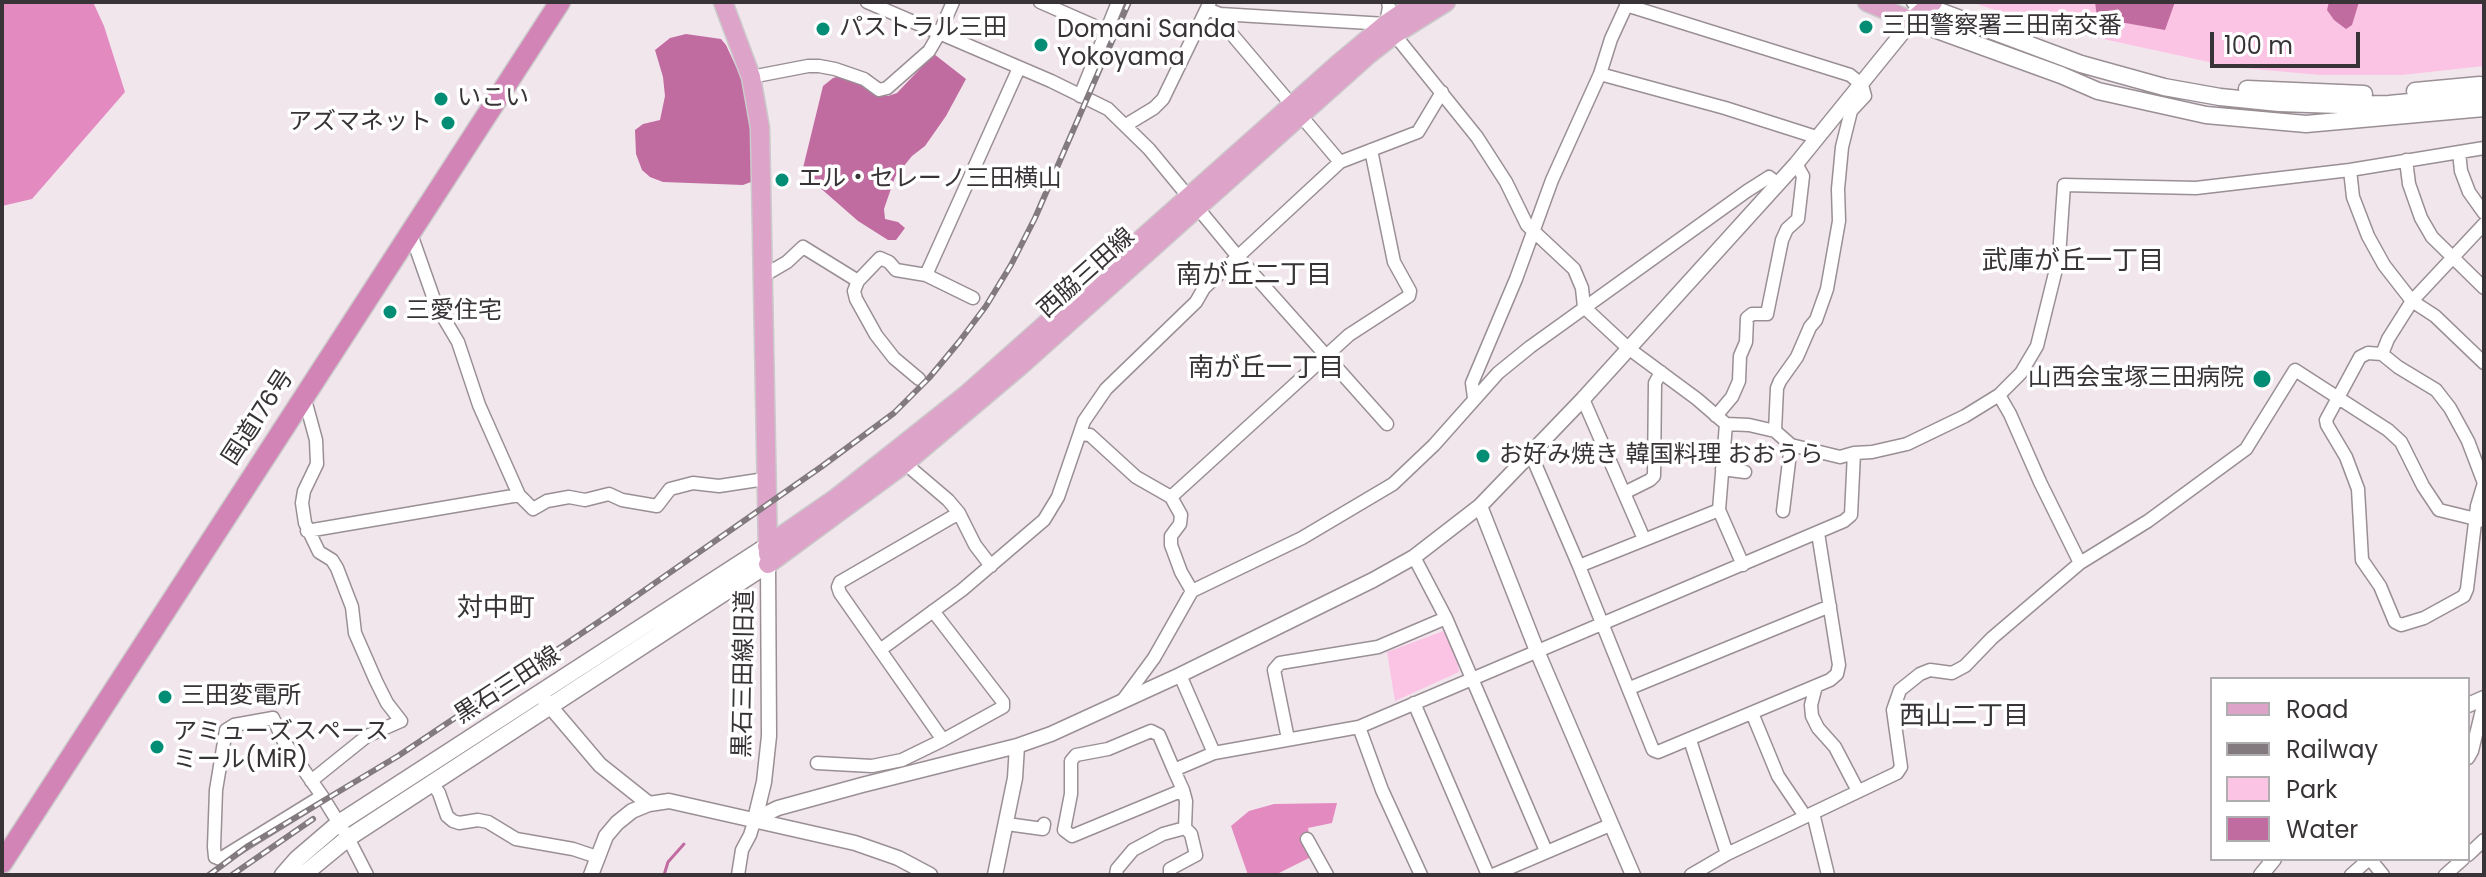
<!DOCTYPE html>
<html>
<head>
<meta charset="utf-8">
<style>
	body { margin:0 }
	#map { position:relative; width:2486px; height:877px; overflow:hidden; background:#f2e6ed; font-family:Poppins,sans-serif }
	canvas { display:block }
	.frame { position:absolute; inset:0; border:4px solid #373336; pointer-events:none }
	.legend { position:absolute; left:2210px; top:677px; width:260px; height:184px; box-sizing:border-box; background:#fff; border:2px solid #afadaf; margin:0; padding:10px 14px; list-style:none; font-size:24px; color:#373336 }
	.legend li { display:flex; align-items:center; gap:16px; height:40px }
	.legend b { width:40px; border:2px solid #afadaf }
	.scale { position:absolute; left:2210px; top:32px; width:150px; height:36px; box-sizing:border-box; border:4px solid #373336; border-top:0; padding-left:10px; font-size:24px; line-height:28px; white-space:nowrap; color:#373336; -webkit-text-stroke:6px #fff; paint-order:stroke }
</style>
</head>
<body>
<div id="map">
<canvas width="2486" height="877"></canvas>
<div class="frame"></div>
<ul class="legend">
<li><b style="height:10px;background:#dda3c8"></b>Road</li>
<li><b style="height:10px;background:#827a7f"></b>Railway</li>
<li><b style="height:22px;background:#fbc4e4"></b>Park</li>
<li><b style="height:22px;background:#c16ca1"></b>Water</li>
</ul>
<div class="scale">100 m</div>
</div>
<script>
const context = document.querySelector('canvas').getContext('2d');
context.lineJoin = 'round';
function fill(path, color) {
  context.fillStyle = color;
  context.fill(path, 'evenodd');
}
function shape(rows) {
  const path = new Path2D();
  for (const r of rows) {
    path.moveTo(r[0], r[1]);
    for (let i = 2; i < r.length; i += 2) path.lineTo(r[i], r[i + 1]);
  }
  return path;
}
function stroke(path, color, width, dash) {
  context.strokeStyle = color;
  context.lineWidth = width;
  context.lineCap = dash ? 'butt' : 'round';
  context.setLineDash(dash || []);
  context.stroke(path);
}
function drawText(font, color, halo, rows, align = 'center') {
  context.font = font + ' Poppins,"Noto Sans JP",sans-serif';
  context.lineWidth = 7;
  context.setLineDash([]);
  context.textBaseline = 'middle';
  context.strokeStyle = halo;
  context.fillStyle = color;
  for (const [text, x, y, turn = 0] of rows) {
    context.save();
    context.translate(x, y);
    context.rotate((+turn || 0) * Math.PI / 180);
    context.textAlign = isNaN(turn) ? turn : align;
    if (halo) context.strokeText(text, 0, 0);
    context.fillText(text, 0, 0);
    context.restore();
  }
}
fill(shape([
	[1971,2,2484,2,2484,66,2402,75,2320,75,2232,67,2039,25],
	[1446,630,1462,663,1458,665,1459,672,1395,701,1387,652]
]), '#fbc4e4');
fill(shape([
	[2,2,93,2,104,26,125,92,32,199,2,206],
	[1337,803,1332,823,1308,828,1313,856,1275,875,1248,875,1231,826,1249,811,1274,804]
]), '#e38bc1');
fill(shape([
	[2095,2,2175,2,2165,30,2097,18],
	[2329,2,2359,2,2352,25,2346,29,2334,20,2327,10],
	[686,34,721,39,726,45,745,86,753,121,751,182,743,185,663,182,650,177,642,170,636,154,635,130,643,124,660,120,665,96,663,77,655,50,670,38],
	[934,54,966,79,946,116,925,146,912,156,895,177,884,209,885,219,898,222,905,228,896,240,888,240,858,221,802,172,823,86,833,78,844,75,860,81,877,96,888,96,897,93]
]), '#c16ca1');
stroke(shape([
	[664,875,668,862,684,844]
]), '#c16ca1', 3);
const minor = shape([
	[867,2,1051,81,1108,109,1149,149,1239,258,1387,424],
	[1040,2,1106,31],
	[1626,5,1850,75,1862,85,1865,96,1851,111,1842,147,1838,189,1839,221,1827,289,1816,320,1810,327,1797,357,1780,381,1777,388,1775,431],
	[1207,9,1220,14,1386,24,1477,137,1506,182,1527,225,1574,269,1582,288,1584,307,1628,348,1697,399,1726,424,1719,510,1579,566,1530,452],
	[1220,14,1224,25,1340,162],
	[1386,24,1389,7,1388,2],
	[1600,74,1725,108,1816,137],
	[751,77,808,66,819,66,835,69,864,79,879,90,887,88,929,51,939,34,953,2],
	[1080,96,1118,2],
	[1126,125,1154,108,1163,99,1210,2],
	[2459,152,2461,171,2469,192,2484,213],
	[2406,160,2409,184,2421,218,2432,237,2484,288],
	[2350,170,2353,197,2368,236,2384,265,2412,301,2435,316,2484,363],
	[411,234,436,305,458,342,479,405,519,495,533,509,547,501,569,497,585,500,609,494,622,500,657,506,670,489,693,483,719,486,765,479],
	[763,276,787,262,803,247,858,281],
	[973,298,926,275,1019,68],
	[2368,353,2382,354,2398,367,2436,390,2450,408,2468,441,2484,483,2477,506,2467,589,2464,596,2424,618,2401,625,2395,622,2380,586,2362,560,2358,489,2346,457,2327,425,2326,420,2360,357,2368,353],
	[2382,354,2388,339,2412,301,2484,224],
	[919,379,894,358,876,335,856,299,854,291,858,281,880,258,889,262,896,270,926,275],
	[1999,395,2010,414,2040,482,2080,563],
	[1474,398,1472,383,1516,279,1552,180,1600,74,1611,39,1628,2],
	[1583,399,1644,539],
	[302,401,307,407,316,440,317,464,304,491,302,503,305,523,319,552,332,560,337,568,352,607,355,633,376,681,387,703,401,721,367,736,311,781],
	[1716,416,1732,397,1739,381,1740,356,1746,342,1747,318,1752,314,1767,314,1782,240,1787,229,1798,219,1803,176,1796,164],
	[1726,424,1749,425,1775,431,1791,445,1840,457,1854,453],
	[1080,434,1090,435,1136,477,1171,497,1181,515,1180,524,1171,536,1171,545,1181,572,1192,591],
	[901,460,948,500,959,513,975,545,991,566],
	[1722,469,1745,472],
	[1624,493,1650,480,1654,476,1655,383,1661,372],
	[1171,497,1349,335,1409,296,1410,291,1394,262,1371,150],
	[1719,510,1743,565],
	[1783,511,1791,445],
	[307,531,519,495],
	[1414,557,1446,618,1546,851],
	[1579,566,1653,750,1658,752,1830,680,1837,674,1839,665,1818,533],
	[880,650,962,590,1044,520,1058,497,1084,421,1106,389,1196,302,1204,288,1340,162,1418,132,1442,92],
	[1180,675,1214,753],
	[1816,686,1811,705,1812,716,1818,728,1835,747,1858,791],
	[1630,688,1830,606],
	[1123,700,1154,658,1192,591,1302,538,1393,484,1434,445,1498,373,1530,347,1747,191,1769,177,1778,184],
	[1414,703,1488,875],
	[1752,713,1778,776,1805,816],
	[1359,727,1382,790,1421,875],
	[1288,739,1274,670,1280,663,1378,647,1446,618],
	[943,740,840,593,838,587,840,582,959,513],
	[1690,740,1727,854],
	[2468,758,2472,751,2484,702],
	[817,763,872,766,902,760,943,740,1003,707,1003,702,933,611],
	[1174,770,1159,735,1151,731,1108,749,1076,755,1071,761,1071,794,1064,830,1072,836,1183,790,1174,770,1214,753,1359,727,1844,521,1851,515,1854,453,1872,452,1907,444,1965,416,1999,395,2021,373,2037,346,2059,257,2064,185,2196,188,2350,170,2484,148],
	[432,783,439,793,447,816,453,821,459,823,478,820,488,822,516,839,573,849,597,857],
	[322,796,220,859,215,857,214,847,216,790,226,730,234,725,273,718,283,740,322,796,348,838,367,875],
	[1813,813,1828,875],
	[1007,824,1043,829,1044,824],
	[1307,839,1327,875],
	[2468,855,2484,840],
	[2370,859,2383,875],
	[738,875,742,850,750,835,755,819],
	[1116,875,1117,869,1133,850,1163,834,1185,828,1186,801,1183,790],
	[1170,875,1170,869,1196,855,1191,834,1185,828],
	[1493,875,1610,825],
	[1691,875,1727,854,1897,773,1901,767,1893,710,1900,690,1920,674,1930,670,1952,673,1965,666,1992,638,2080,563,2148,521,2246,449,2295,370,2388,430,2401,442,2423,486,2439,510,2484,521],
	[2351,875,2369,859],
	[2445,875,2463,859]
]);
const tertiary = shape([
	[1480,506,1537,651,1633,875],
	[543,698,600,765,649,804],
	[2468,705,2484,698],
	[755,819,778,808,862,785,1017,746,1051,734,1180,675,1373,580,1414,557,1480,506,1583,399,1796,164,1912,21,1913,14],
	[755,819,764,782,769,736,768,564],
	[591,875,606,836,617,823,632,811,649,804,669,801,855,843,898,858,930,875],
	[995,875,1015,778,1017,746],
	[2261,875,2274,859]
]);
const secondary = shape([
	[1915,2,2081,64,2164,87,2220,97,2279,103,2339,105,2389,104,2484,95],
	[1912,21,2061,75,2098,91,2206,115,2306,124,2484,108],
	[2247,89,2364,94],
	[2415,91,2480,85],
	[283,875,297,859,339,823,767,546],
	[303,875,348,838,768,564]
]);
const primary = shape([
	[723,2,751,77,760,128,768,554],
	[1867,2,1912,21,1933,2],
	[767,546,835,499,966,395,1337,65,1386,24,1418,2],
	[768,564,904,464,1020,366,1368,55,1395,34,1446,2]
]);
const trunk = shape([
	[2,863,560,2]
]);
stroke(minor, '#998f95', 15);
stroke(tertiary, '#998f95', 17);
stroke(secondary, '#998f95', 19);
stroke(primary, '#cbcacb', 21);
stroke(trunk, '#cbcacb', 23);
stroke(minor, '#fff', 12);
stroke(tertiary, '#fff', 14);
stroke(secondary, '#fff', 16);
stroke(primary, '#dda3c8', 18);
stroke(trunk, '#d284b6', 20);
const rail = shape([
	[209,875,248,846,398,756,612,613,821,467,894,413,929,378,959,342,986,306,1011,265,1035,218,1129,2],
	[232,875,313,819]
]);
stroke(rail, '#827a7f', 6);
stroke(rail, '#fff', 3, [9]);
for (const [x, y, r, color] of [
	[1866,27,8,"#048d75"],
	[823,29,8,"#048d75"],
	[1041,45,8,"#048d75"],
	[441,99,8,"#048d75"],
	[448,123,8,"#048d75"],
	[782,180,8,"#048d75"],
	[390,312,8,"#048d75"],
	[2262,379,10,"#048d75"],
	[1483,456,8,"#048d75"],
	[165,697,8,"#048d75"],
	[157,747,8,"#048d75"]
]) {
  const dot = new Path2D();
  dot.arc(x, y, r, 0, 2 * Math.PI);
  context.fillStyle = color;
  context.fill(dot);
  stroke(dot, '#fff', 3);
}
drawText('24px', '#373336', '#fff', [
	["三田警察署三田南交番",1882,27],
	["パストラル三田",839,29],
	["Domani Sanda",1057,31],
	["Yokoyama",1057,59],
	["いこい",457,99],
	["アズマネット",432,123,"right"],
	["エル・セレーノ三田横山",798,180],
	["三愛住宅",406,312],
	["山西会宝塚三田病院",2244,379,"right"],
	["お好み焼き 韓国料理 おおうら",1499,456],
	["三田変電所",181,697],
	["アミューズスペース",173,733],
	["ミール(MiR)",173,761]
], 'left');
drawText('24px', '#373336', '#fff', [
	["西脇三田線",1087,274,-42],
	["国道176号",259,418,-57],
	["黒石三田線旧道",745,674,-89],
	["黒石三田線",508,686,-33]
]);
drawText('26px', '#373336', '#fff', [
	["武庫が丘一丁目",2073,262],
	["南が丘二丁目",1254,276],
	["南が丘一丁目",1266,369],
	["対中町",496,609],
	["西山二丁目",1964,717]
]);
</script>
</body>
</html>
